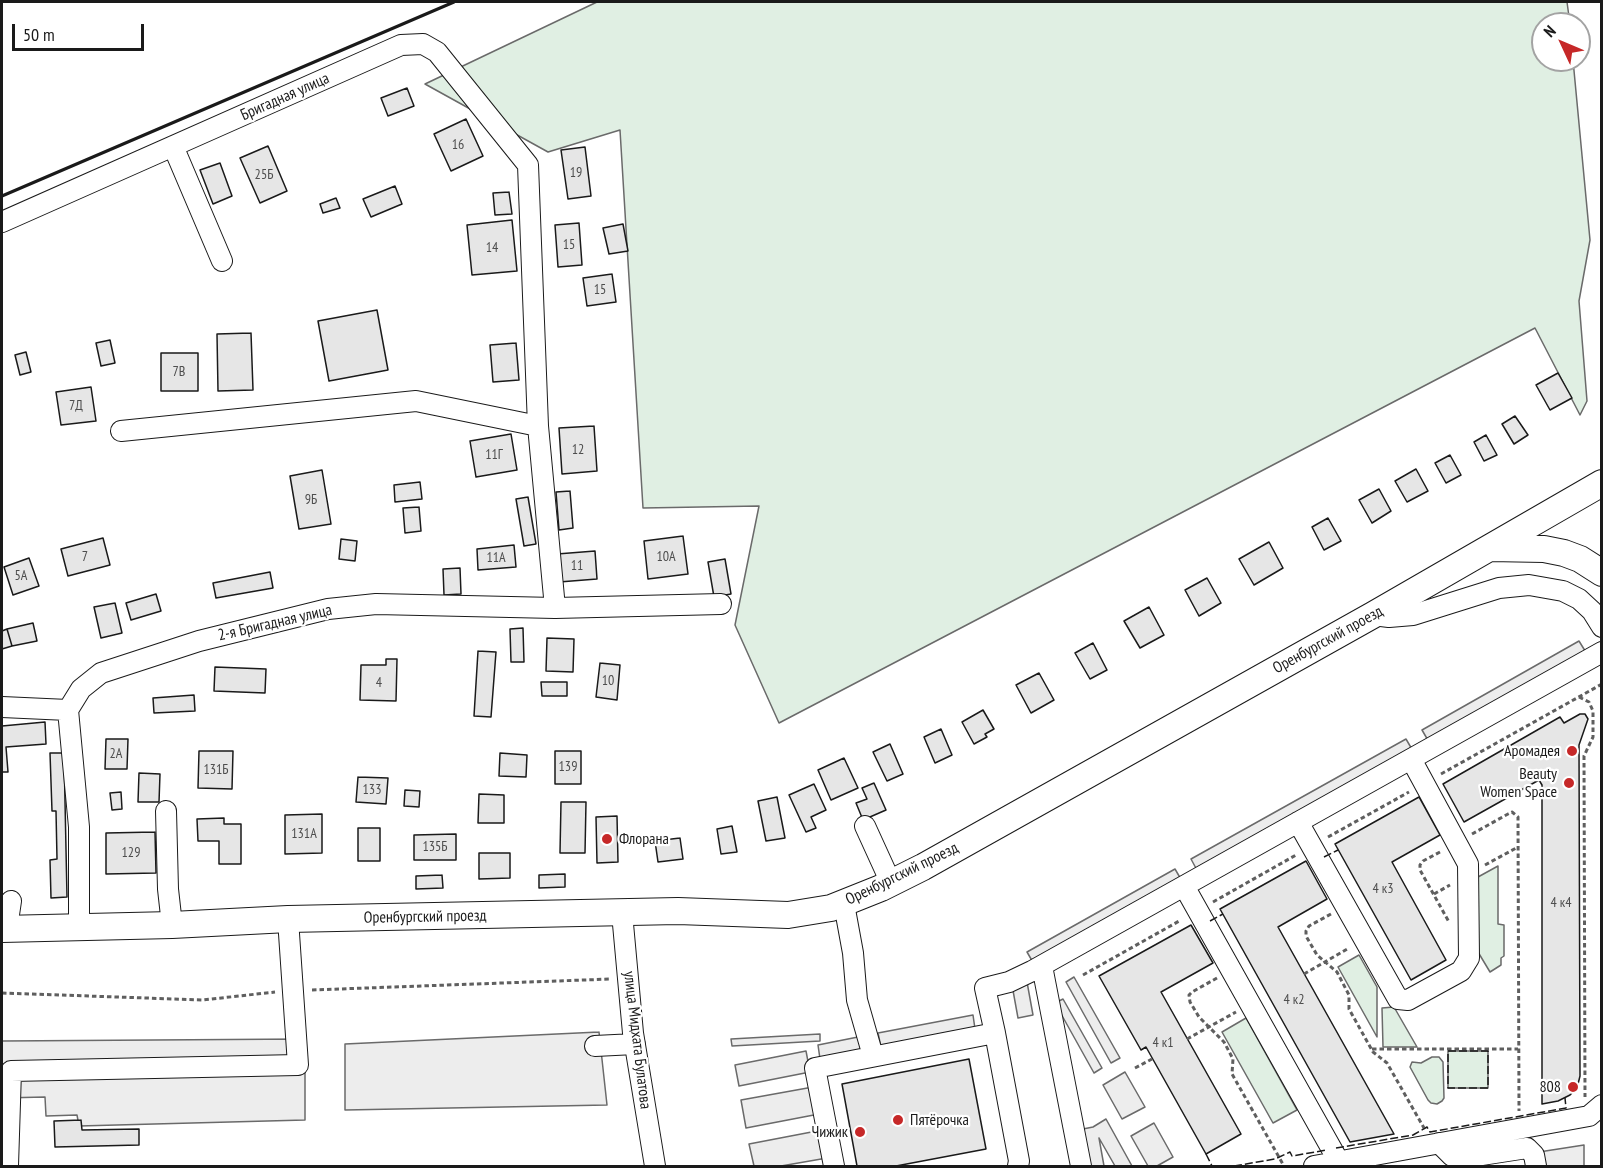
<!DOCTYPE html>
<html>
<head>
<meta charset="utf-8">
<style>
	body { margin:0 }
	#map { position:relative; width:1603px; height:1168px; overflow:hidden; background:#fff; font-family:"PT Sans Narrow",sans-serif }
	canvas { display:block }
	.frame { position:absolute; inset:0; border:3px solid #1a1a1a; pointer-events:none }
	.north { position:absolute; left:1531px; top:12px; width:60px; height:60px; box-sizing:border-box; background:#fff; border:2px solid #a3a3a3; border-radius:50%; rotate:314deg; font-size:16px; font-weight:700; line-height:24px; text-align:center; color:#1a1a1a }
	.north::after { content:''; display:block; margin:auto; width:21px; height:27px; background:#c62828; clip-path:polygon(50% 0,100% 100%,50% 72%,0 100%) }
	.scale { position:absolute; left:12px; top:24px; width:132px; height:27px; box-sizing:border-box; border:3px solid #1a1a1a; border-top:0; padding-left:8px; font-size:18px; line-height:21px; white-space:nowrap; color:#1a1a1a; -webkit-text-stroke:4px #fff; paint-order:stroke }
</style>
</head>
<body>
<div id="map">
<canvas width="1603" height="1168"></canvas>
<div class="frame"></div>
<div class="north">N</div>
<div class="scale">50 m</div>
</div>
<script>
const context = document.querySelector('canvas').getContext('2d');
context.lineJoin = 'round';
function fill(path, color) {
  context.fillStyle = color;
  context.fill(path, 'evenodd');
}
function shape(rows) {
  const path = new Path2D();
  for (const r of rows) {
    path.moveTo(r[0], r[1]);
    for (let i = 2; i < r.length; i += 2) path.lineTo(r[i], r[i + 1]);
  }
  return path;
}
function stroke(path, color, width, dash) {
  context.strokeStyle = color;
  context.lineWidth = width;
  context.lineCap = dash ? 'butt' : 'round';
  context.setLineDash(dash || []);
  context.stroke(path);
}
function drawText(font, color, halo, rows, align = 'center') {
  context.font = font + ' "PT Sans Narrow",sans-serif';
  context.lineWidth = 4.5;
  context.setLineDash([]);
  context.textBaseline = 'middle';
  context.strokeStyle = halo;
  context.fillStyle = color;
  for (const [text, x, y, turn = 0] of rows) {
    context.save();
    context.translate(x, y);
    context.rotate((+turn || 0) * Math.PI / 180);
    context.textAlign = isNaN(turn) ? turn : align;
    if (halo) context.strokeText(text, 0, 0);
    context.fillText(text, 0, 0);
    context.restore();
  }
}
const green = shape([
	[597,2,1567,2,1570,24,1543,24,1543,60,1573,60,1590,240,1579,301,1587,401,1580,415,1535,328,779,723,735,625,759,506,643,508,620,130,548,152,425,84,597,2],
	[1498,866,1498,924,1504,925,1504,956,1501,958,1501,965,1490,972,1478,952,1478,877,1498,866],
	[1359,955,1377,987,1377,1037,1338,967,1359,955],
	[1394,1007,1417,1047,1383,1047,1382,1008,1394,1007],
	[1246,1018,1297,1110,1273,1123,1222,1032,1246,1018],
	[1448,1051,1488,1051,1488,1088,1448,1088,1448,1051],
	[1432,1057,1439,1057,1443,1062,1444,1098,1442,1101,1437,1104,1431,1103,1428,1100,1410,1067,1412,1062,1421,1063,1432,1057]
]);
fill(green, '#e0efe3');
stroke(green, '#6a6a6a', 1.5);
const parking = shape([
	[1579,641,1587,654,1429,742,1422,730,1579,641],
	[1406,739,1413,751,1198,872,1191,859,1406,739],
	[1175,869,1182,881,1034,964,1027,952,1175,869],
	[1074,977,1120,1058,1111,1063,1066,982,1074,977],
	[1027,982,1033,1015,1018,1018,1012,985,1027,982],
	[1063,999,1102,1068,1094,1073,1055,1003,1063,999],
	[973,1015,975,1029,881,1047,878,1033,973,1015],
	[599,1032,607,1105,345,1110,345,1044,599,1032],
	[820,1034,820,1041,732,1046,731,1039,820,1034],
	[863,1036,866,1050,820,1059,818,1045,863,1036],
	[305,1039,305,1120,79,1126,77,1115,46,1116,45,1097,2,1098,2,1041,305,1039],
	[806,1051,810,1072,739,1086,735,1065,806,1051],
	[1125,1072,1145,1107,1122,1119,1103,1085,1125,1072],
	[813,1087,819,1114,746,1128,741,1100,813,1087],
	[1106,1119,1132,1166,1115,1166,1099,1138,1104,1166,1090,1166,1083,1129,1093,1127,1106,1119],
	[1154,1123,1173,1157,1157,1166,1148,1166,1131,1136,1154,1123],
	[822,1130,827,1158,781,1166,754,1166,749,1144,822,1130],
	[1584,1145,1584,1166,1542,1166,1539,1152,1584,1145]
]);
fill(parking, '#ededed');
stroke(parking, '#6a6a6a', 1.5);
const building = shape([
	[407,88,414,106,388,116,381,98,407,88],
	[466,119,483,156,451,171,434,134,466,119],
	[268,146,287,191,260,203,240,158,268,146],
	[585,147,591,196,568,199,561,150,585,147],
	[220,163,232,196,213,204,200,170,220,163],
	[395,186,402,204,371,217,363,199,395,186],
	[509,192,512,214,495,215,493,193,509,192],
	[336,198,340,208,323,213,320,204,336,198],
	[512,220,517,271,472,275,467,225,512,220],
	[579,223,582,265,558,267,555,225,579,223],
	[623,224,628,251,609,254,603,228,623,224],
	[612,274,616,302,587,306,583,278,612,274],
	[377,310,388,370,329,381,318,321,377,310],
	[251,333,253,390,218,391,217,334,251,333],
	[110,340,115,363,101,366,96,343,110,340],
	[516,343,519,380,493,382,490,345,516,343],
	[26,352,31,372,20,375,15,355,26,352],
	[161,353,198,353,198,391,161,391,161,353],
	[1558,373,1572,398,1550,410,1536,385,1558,373],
	[91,387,96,421,61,425,56,392,91,387],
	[1515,416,1528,435,1514,444,1502,424,1515,416],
	[594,426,597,471,562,474,559,428,594,426],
	[511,434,517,470,476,477,470,441,511,434],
	[1486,435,1497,455,1484,461,1474,442,1486,435],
	[1450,455,1461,475,1446,483,1435,463,1450,455],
	[1416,469,1428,491,1407,502,1395,481,1416,469],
	[322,470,331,524,299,529,290,476,322,470],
	[420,482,422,499,395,502,394,485,420,482],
	[1379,489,1391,511,1372,523,1359,500,1379,489],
	[570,491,573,528,559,530,556,492,570,491],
	[528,497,536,544,524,546,516,499,528,497],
	[419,507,421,531,405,533,403,508,419,507],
	[1328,518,1341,541,1324,550,1312,527,1328,518],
	[683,536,688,574,648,579,644,541,683,536],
	[103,538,110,565,68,576,61,549,103,538],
	[341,539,357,541,355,561,339,559,341,539],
	[1269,542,1283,568,1254,585,1239,559,1269,542],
	[514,545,516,567,478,570,477,549,514,545],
	[595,551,597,579,559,582,557,554,595,551],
	[29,558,39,586,13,595,4,567,29,558],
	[725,559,731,594,714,597,708,562,725,559],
	[460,568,461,594,444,595,443,569,460,568],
	[270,572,273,588,216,598,213,583,270,572],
	[1207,578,1221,603,1199,616,1185,590,1207,578],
	[156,594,161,611,131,620,126,603,156,594],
	[115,603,122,633,101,638,94,607,115,603],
	[1149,607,1164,635,1140,648,1124,621,1149,607],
	[33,623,37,641,12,646,7,629,33,623],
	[523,628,524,662,511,662,510,629,523,628],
	[7,629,12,646,2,649,2,631,7,629],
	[547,638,574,639,573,672,546,671,547,638],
	[1093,643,1107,670,1090,679,1075,653,1093,643],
	[478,651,496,652,491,717,474,716,478,651],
	[386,659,397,659,396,701,360,700,361,665,386,665,386,659],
	[600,663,620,665,617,700,596,697,600,663],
	[215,667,266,669,265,693,214,691,215,667],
	[1039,673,1054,700,1031,713,1016,685,1039,673],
	[541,682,567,682,567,696,542,696,541,682],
	[194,695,195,711,154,713,153,698,194,695],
	[983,710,994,729,985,734,987,737,974,744,962,722,983,710],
	[1580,714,1585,714,1588,719,1579,745,1580,1076,1577,1088,1570,1095,1558,1101,1542,1104,1542,785,1539,780,1464,822,1443,784,1560,717,1564,723,1580,714],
	[45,722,46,744,6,747,8,772,2,772,2,726,45,722],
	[941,729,952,755,935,763,924,737,941,729],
	[106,739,128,739,127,769,105,769,106,739],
	[890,744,903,774,887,781,873,752,890,744],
	[199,751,233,751,232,789,198,788,199,751],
	[555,751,581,751,581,784,555,784,555,751],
	[50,753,64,753,67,897,51,898,50,860,57,859,56,811,52,811,50,753],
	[500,753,527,755,526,777,499,776,500,753],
	[844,758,858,788,831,800,818,770,844,758],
	[139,773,160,774,159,802,138,802,139,773],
	[358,777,388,778,386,804,356,802,358,777],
	[874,783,886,810,863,820,856,803,867,799,862,788,874,783],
	[814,784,826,810,811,817,816,828,806,832,789,795,814,784],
	[405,790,420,791,419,807,404,806,405,790],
	[121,792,122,809,112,810,110,793,121,792],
	[479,794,504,795,504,823,478,823,479,794],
	[777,797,785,838,766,841,758,801,777,797],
	[1419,797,1440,835,1392,862,1446,960,1411,980,1335,844,1419,797],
	[561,802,586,802,585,853,560,853,561,802],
	[322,814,322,853,285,854,285,815,322,814],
	[617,816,618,862,597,863,596,817,617,816],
	[224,818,224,824,241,824,241,864,219,864,219,841,198,841,197,819,224,818],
	[732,826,737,852,721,854,717,829,732,826],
	[358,828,380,828,380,861,358,861,358,828],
	[155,832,156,873,106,874,106,833,155,832],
	[456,834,456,860,414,860,414,835,456,834],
	[680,838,683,859,658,862,655,841,680,838],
	[479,853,510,853,510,878,479,879,479,853],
	[1306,861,1327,899,1278,927,1394,1134,1350,1142,1220,909,1306,861],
	[565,874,565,887,539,888,539,875,565,874],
	[442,875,443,888,416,889,416,876,442,875],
	[1191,925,1213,963,1161,992,1241,1134,1206,1154,1146,1047,1141,1050,1099,976,1191,925],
	[969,1059,986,1149,896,1166,857,1166,842,1084,969,1059],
	[81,1120,82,1130,139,1129,139,1145,55,1147,54,1121,81,1120]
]);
fill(building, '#e6e6e6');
stroke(building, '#1a1a1a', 1.5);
const minor = shape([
	[173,146,222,261],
	[2,222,401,45,423,44,437,52,528,165,538,426,555,608],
	[121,431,416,401,538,426],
	[1373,615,1389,617,1413,615,1499,588,1529,585,1563,591,1579,599,1592,611,1602,627],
	[2,707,68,710],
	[166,811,168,889,172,925],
	[1298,822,1398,999,1408,1000,1461,971,1469,958,1468,864,1411,759],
	[865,826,891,883],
	[1184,886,1339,1162],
	[844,904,853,953,857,1000,873,1056],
	[622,913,633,1033,655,1166],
	[79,927,79,827,68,710,81,689,101,673,199,641,328,609,376,604,555,608,721,604],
	[7,928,11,901],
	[1042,966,1081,1166],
	[995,1033,985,988,1009,982,1032,971,1602,652],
	[595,1046,635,1044],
	[1439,1143,1452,1156,1462,1158,1527,1148,1534,1155,1536,1166],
	[8,1166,11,1071,298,1065,288,919],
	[834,1166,815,1068,995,1033,1019,1161,1018,1166],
	[1314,1166,1589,1116,1602,1105]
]);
const major = shape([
	[1490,548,1544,549,1564,553,1580,559,1602,573],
	[2,929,172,925,288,919,678,911,788,915,831,908,881,888,923,867,1373,615,1602,483]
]);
stroke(minor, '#1a1a1a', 22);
stroke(major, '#1a1a1a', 28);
stroke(shape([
	[1602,454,1602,456],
	[1579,697,1589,702,1593,711,1593,737,1584,756,1585,1097],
	[1441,774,1602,684],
	[1472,834,1508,814,1512,812,1518,817,1519,1111],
	[1328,837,1409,792],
	[1440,852,1423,861,1420,865,1420,870,1449,922],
	[1485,865,1518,847],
	[1434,894,1450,885],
	[1213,902,1296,855],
	[1331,914,1309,926,1306,931,1306,936,1317,955,1337,972,1349,995,1349,1009,1373,1052,1387,1063,1424,1128],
	[1304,974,1349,948],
	[1083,975,1181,920],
	[1217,978,1192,992,1189,995,1190,1002,1199,1017,1224,1042,1233,1059,1232,1074,1284,1166],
	[312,990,611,979],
	[2,993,203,1000,275,992],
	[1187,1039,1236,1012],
	[1372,1049,1518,1049],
	[1135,1068,1152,1059]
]), '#5f5f5f', 3, [4.5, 3]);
stroke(minor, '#fff', 20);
stroke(major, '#fff', 26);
stroke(shape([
	[1324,857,1338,850],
	[1210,921,1223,914],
	[1448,1051,1488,1051,1488,1088,1448,1088,1448,1051],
	[1336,1148,1413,1135,1427,1127,1430,1132,1566,1108,1565,1098],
	[1206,1154,1212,1166],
	[1234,1166,1275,1159,1290,1152,1292,1156,1327,1150]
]), '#1a1a1a', 1.5, [8, 3]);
stroke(shape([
	[2,196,454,2]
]), '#1a1a1a', 3);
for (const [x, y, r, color] of [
	[1572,751,6,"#c62828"],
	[1569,783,6,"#c62828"],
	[607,839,6,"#c62828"],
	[1573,1087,6,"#c62828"],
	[898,1120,6,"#c62828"],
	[860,1132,6,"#c62828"]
]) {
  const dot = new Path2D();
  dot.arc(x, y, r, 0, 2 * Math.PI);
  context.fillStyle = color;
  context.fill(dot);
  stroke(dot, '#fff', 2);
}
drawText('14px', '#4d4d4d', null, [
	["16",458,145],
	["19",576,173],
	["25Б",264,175],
	["15",569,245],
	["14",492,248],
	["15",600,290],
	["7В",179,372],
	["7Д",76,406],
	["12",578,450],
	["11Г",494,455],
	["9Б",311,500],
	["7",85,557],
	["10А",666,557],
	["11А",496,558],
	["11",577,566],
	["5А",21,576],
	["10",608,681],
	["4",379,683],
	["2А",116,754],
	["139",568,767],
	["131Б",216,770],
	["133",372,790],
	["131А",304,834],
	["135Б",435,847],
	["129",131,853],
	["4 к3",1383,889],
	["4 к4",1561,903],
	["4 к2",1294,1000],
	["4 к1",1163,1043]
]);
drawText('16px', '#1a1a1a', '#fff', [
	["Бригадная улица",285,97,-24],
	["2-я Бригадная улица",275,623,-13],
	["Оренбургский проезд",1328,640,-29],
	["Оренбургский проезд",902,874,-26],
	["Оренбургский проезд",425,917,-1],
	["улица Мидхата Булатова",637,1040,83]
]);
drawText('16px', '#1a1a1a', '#fff', [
	["Аромадея",1560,751],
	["Beauty",1557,774],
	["Women Space",1557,792],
	["Флорана",619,839,"left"],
	["808",1561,1087],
	["Пятёрочка",910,1120,"left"],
	["Чижик",848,1132]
], 'right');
</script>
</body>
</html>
